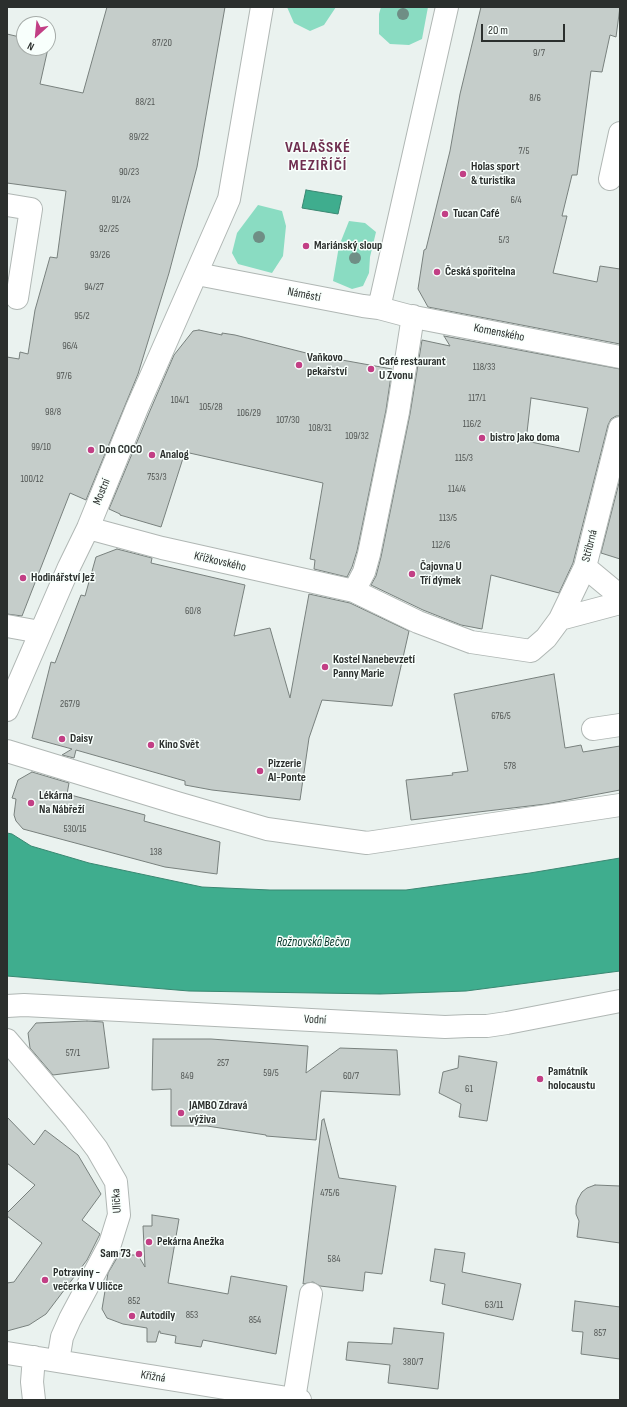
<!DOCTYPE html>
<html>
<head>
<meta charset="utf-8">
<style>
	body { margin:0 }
	#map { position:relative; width:627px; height:1407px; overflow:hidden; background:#eaf2ef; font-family:"Sofia Sans Condensed",sans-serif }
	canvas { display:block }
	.frame { position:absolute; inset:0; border:8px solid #2b2f2d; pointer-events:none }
	.north { position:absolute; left:16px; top:16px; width:40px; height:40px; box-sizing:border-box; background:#f8fffc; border:1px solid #a6aca9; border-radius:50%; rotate:207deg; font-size:11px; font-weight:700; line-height:16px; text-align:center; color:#2b2f2d }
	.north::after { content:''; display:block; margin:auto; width:14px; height:18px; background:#c23f85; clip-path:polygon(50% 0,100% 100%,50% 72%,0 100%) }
	.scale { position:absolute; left:481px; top:24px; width:84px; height:18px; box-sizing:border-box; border:2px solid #2b2f2d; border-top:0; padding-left:5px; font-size:12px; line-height:14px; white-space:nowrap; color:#2b2f2d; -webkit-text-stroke:3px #f8fffc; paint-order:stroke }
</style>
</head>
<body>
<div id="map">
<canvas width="627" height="1407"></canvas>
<div class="frame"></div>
<div class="north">N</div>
<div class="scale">20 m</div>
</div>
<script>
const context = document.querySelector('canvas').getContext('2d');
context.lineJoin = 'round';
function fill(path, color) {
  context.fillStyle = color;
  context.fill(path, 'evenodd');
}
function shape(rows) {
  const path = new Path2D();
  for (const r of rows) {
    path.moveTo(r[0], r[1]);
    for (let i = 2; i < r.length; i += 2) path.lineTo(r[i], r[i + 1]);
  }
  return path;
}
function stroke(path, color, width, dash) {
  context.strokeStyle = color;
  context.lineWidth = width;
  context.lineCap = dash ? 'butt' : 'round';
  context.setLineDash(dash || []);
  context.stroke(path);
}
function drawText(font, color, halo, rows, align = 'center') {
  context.font = font + ' "Sofia Sans Condensed",sans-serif';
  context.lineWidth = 3;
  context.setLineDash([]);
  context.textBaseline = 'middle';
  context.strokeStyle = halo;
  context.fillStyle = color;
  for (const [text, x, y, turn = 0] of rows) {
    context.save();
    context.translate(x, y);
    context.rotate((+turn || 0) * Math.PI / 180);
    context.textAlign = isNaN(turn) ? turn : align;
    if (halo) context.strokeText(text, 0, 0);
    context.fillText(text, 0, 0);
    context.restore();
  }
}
fill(shape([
	[287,7,336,7,324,25,310,31,294,23],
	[381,7,428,7,422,39,409,45,390,44,379,34,379,14],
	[258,205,282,211,286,226,283,256,272,273,238,264,232,253,237,233],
	[349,221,365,223,376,232,370,257,369,273,363,286,352,289,333,281,339,246]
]), '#8adcc2');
const water = shape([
	[306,190,342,196,338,214,302,208,306,190],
	[7,833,12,834,31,846,89,863,202,887,270,890,406,890,530,873,620,858,620,971,466,991,380,994,189,991,7,976,7,833]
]);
fill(water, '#3fad8e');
stroke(water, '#398771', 1);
const building = shape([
	[107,7,225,7,197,167,169,273,138,374,86,500,70,493,22,616,7,614,7,357,19,359,20,352,28,354,35,310,50,257,57,258,66,191,7,183,7,34,24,38,24,48,48,48,48,43,49,44,40,84,83,93,107,7],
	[481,7,620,7,616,37,610,35,602,72,591,71,577,175,572,175,562,216,567,216,553,273,597,282,600,266,620,269,620,344,428,307,418,289,424,250,426,249,450,151,460,94,481,7],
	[199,330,222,335,222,333,235,335,314,355,392,369,386,410,357,551,352,567,347,577,314,569,315,560,310,559,323,483,185,452,161,527,120,515,120,514,109,509,149,413,174,355,193,331,199,330],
	[444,336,620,369,620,416,616,416,611,419,608,425,573,563,559,593,491,575,482,629,461,625,423,610,371,585,376,576,381,557,410,414,422,340,450,346,444,336],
	[531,398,588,408,579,452,526,441,531,398],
	[620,479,620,559,601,553,620,479],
	[117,549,152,558,151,563,245,585,234,636,270,628,290,698,309,594,350,603,409,631,392,706,322,700,309,738,300,800,212,790,185,785,185,781,76,750,74,758,62,755,72,749,32,738,51,662,55,663,81,595,85,596,96,557,117,549],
	[554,674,565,748,581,745,583,752,620,746,620,790,546,804,411,820,406,780,453,775,452,773,468,771,454,694,554,674],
	[32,772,69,783,67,794,145,815,144,821,220,842,217,874,165,867,23,829,16,821,14,815,16,799,12,798,18,780,32,772],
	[87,1021,103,1022,109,1068,53,1075,30,1048,28,1033,36,1023,87,1021],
	[153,1039,211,1039,308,1046,306,1073,340,1048,397,1050,400,1095,321,1091,316,1140,266,1136,266,1135,207,1126,171,1126,171,1089,152,1090,153,1039],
	[459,1056,497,1062,487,1121,459,1117,461,1104,439,1093,443,1072,458,1068,459,1056],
	[7,1117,34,1145,45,1130,78,1155,101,1194,82,1220,100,1234,87,1260,46,1314,29,1325,7,1331,7,1283,14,1282,42,1243,7,1216,7,1213,35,1185,7,1163,7,1117],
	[324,1119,339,1178,396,1186,382,1274,365,1272,363,1291,320,1286,313,1282,303,1284,322,1120,324,1119],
	[595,1185,620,1186,620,1243,577,1237,579,1221,576,1214,576,1206,578,1199,582,1192,587,1188,595,1185],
	[152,1215,179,1219,168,1283,228,1294,231,1276,287,1286,276,1354,203,1340,201,1347,175,1343,176,1336,160,1333,160,1331,159,1331,156,1342,147,1342,147,1328,123,1324,107,1318,102,1309,108,1273,121,1251,126,1255,138,1255,145,1267,143,1226,152,1226,152,1215],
	[435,1249,465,1253,462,1272,521,1284,513,1320,442,1304,445,1284,430,1281,435,1249],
	[575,1301,620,1307,620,1359,581,1354,583,1332,572,1331,575,1301],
	[394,1328,444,1333,438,1389,388,1383,390,1365,346,1360,348,1342,392,1344,394,1328]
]);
fill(building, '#c5cdca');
stroke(building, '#78807d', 1);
const minor = shape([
	[610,179,620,133],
	[7,205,31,209,17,298],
	[197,274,363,306,379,308,409,316,620,357],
	[379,308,447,7],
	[88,528,162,548,354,591,418,622,471,642,531,651,546,638,560,619,585,567,620,428],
	[585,567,620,596],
	[354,591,364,572,369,554,398,412,413,316],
	[560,619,620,603],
	[7,626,40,632],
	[7,710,69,567,88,528,137,408,229,199,262,7],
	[593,729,620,725],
	[7,751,177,803,267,829,367,843,620,805],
	[7,1006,24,1005,445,1027,468,1026,487,1026,507,1023,620,1001],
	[7,1040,75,1120,97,1149,116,1182,119,1215,110,1244,70,1319,62,1337,58,1361],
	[7,1353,300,1400],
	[294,1399,311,1294],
	[34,1400,32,1382,34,1357]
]);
stroke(minor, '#b0b7b4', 24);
stroke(minor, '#fff', 22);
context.fillStyle = '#6f8e85';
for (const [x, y] of [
	[403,14],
	[259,237],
	[355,258]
]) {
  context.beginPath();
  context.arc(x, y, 6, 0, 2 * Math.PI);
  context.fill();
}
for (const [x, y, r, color] of [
	[463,174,4,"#c23f85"],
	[445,214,4,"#c23f85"],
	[306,246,4,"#c23f85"],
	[437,272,4,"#c23f85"],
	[299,365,4,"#c23f85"],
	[371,369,4,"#c23f85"],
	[482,438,4,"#c23f85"],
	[91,450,4,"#c23f85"],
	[152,455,4,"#c23f85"],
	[412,574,4,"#c23f85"],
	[23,578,4,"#c23f85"],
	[325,667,4,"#c23f85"],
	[62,739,4,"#c23f85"],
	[151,745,4,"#c23f85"],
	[260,771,4,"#c23f85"],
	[31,803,4,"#c23f85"],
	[540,1079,4,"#c23f85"],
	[181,1113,4,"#c23f85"],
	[149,1242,4,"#c23f85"],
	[139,1254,4,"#c23f85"],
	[45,1280,4,"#c23f85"],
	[132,1316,4,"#c23f85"]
]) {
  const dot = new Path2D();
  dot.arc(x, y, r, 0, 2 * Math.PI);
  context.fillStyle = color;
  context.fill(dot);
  stroke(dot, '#f8fffc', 1.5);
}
drawText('10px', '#525654', null, [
	["87/20",162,43],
	["9/7",539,53],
	["8/6",535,98],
	["88/21",145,102],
	["89/22",139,137],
	["7/5",524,151],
	["90/23",129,172],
	["91/24",121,200],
	["6/4",516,200],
	["92/25",109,229],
	["5/3",504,240],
	["93/26",100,255],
	["94/27",94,287],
	["95/2",82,316],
	["96/4",70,346],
	["118/33",484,367],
	["97/6",64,376],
	["117/1",477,398],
	["104/1",180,400],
	["105/28",211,407],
	["98/8",53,412],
	["106/29",249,413],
	["107/30",288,420],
	["116/2",472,424],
	["108/31",320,428],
	["109/32",357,436],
	["99/10",41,447],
	["115/3",464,458],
	["753/3",157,477],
	["100/12",32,479],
	["114/4",457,489],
	["113/5",448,518],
	["112/6",441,545],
	["60/8",193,611],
	["267/9",70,704],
	["676/5",501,716],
	["578",510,766],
	["530/15",75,829],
	["138",156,852],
	["57/1",73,1053],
	["257",223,1063],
	["59/5",271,1073],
	["849",187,1076],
	["60/7",351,1076],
	["61",469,1089],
	["475/6",330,1193],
	["584",334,1259],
	["852",134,1301],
	["63/11",494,1305],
	["853",192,1315],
	["854",255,1320],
	["857",600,1333],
	["380/7",413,1362]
]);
drawText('bold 12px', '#2b2f2d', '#f8fffc', [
	["Holas sport",471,167],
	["& turistika",471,181],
	["Tucan Café",453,214],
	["Mariánský sloup",314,246],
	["Česká spořitelna",445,272],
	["Vaňkovo",307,358],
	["pekařství",307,372],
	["Café restaurant",379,362],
	["U Zvonu",379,376],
	["bistro Jako doma",490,438],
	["Don COCO",99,450],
	["Analog",160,455],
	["Čajovna U",420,567],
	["Tří dýmek",420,581],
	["Hodinářství Jež",31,578],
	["Kostel Nanebevzetí",333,660],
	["Panny Marie",333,674],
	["Daisy",70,739],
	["Kino Svět",159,745],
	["Pizzerie",268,764],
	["Al-Ponte",268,778],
	["Lékárna",39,796],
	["Na Nábřeží",39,810],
	["Památník",548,1072],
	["holocaustu",548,1086],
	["JAMBO Zdravá",189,1106],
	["výživa",189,1120],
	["Pekárna Anežka",157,1242],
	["Sam 73",131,1254,"right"],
	["Potraviny -",53,1273],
	["večerka V Uličce",53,1287],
	["Autodíly",140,1316]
], 'left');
drawText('12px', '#2b2f2d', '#f8fffc', [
	["Náměstí",304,295,11],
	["Komenského",499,333,11],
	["Mostní",102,492,-68],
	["Stříbrná",590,546,-76],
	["Křížkovského",220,562,13],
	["Vodní",315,1020,3],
	["Ulička",117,1201,-94],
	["Křižná",153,1377,9]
]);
drawText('italic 13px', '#07392c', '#f8fffc', [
	["Rožnovská Bečva",313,943]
]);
context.letterSpacing = '1px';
drawText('bold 16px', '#6f2e4f', '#f8fffc', [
	["VALAŠSKÉ",318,148],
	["MEZIŘÍČÍ",318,166]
]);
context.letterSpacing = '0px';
</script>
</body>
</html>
